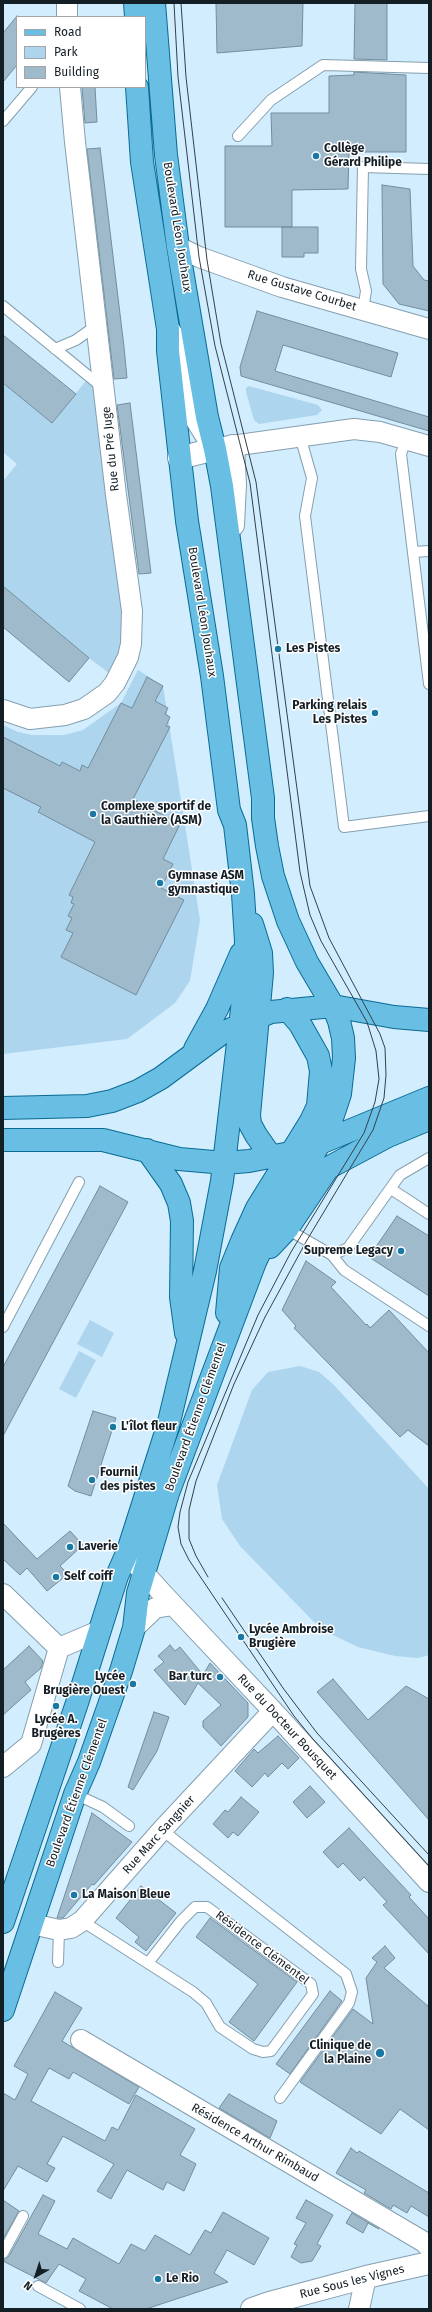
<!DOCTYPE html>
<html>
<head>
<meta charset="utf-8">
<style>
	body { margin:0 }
	#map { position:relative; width:432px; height:2312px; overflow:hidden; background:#d1edfe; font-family:"Fira Sans",sans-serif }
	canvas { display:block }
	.frame { position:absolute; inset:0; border:4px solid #141e25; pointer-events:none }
	.legend { position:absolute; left:16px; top:16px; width:130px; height:72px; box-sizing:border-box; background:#fff; border:1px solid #a1a5a8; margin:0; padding:5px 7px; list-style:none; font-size:12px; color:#141e25 }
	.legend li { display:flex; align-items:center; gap:8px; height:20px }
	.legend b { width:20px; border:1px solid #a1a5a8 }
	.north { position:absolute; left:16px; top:2256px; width:40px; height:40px; -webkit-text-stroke:3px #fff; paint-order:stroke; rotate:219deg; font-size:11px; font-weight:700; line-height:16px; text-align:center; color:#141e25 }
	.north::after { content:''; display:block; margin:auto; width:14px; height:18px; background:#141e25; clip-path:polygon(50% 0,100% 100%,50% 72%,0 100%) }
</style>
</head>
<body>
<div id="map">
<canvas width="432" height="2312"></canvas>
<div class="frame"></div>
<ul class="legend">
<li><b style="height:5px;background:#68bfe3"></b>Road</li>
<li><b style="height:11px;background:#add5ee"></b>Park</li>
<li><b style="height:11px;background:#9fbacb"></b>Building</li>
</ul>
<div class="north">N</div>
</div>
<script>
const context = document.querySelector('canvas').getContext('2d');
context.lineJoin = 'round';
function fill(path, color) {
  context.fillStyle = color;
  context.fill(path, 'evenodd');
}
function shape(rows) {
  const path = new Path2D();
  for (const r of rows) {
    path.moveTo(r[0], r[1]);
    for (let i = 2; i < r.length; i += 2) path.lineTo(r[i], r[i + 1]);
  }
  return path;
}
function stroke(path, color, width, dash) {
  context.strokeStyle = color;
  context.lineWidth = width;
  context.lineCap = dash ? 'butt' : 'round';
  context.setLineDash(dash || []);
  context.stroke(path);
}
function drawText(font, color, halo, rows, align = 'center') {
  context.font = font + ' "Fira Sans",sans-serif';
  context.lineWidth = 3;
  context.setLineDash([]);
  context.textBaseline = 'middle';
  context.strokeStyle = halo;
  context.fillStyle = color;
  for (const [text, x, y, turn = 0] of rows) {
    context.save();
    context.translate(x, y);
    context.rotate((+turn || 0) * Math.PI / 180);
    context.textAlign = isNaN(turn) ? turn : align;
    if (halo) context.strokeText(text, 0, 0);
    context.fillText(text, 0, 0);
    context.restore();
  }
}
fill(shape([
	[89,377,104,388,130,595,117,679,89,658,3,586,3,481,17,464,3,452,3,388,5,385,52,423],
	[249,386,318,405,322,410,317,415,259,424,254,420,246,392,246,388],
	[138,670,163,686,200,920,190,981,175,1003,127,1039,3,1054,3,725,18,732,32,735,64,735,83,730,121,703],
	[90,1320,114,1333,102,1357,77,1344],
	[79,1351,96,1360,76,1398,59,1389],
	[300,1366,319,1372,333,1384,429,1489,429,1655,418,1658,395,1656,358,1647,333,1635,313,1621,240,1546,222,1519,217,1485,252,1390,268,1372]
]), '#add5ee');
const building = shape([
	[216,3,303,3,302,46,217,53,216,3],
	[355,3,387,3,387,60,354,59,355,3],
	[17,16,17,65,3,82,3,33,17,16],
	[354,72,406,75,406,152,349,152,348,189,292,190,292,227,225,227,225,146,272,146,271,113,329,113,329,76,354,75,354,72],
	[82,87,95,87,97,122,85,123,82,87],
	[100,148,124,347,127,378,114,379,87,149,100,148],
	[382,185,410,189,413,266,424,280,429,281,429,311,399,304,383,284,382,185],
	[282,227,318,227,318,253,304,253,304,257,282,257,282,227],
	[257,311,398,353,391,377,283,345,275,371,429,417,429,431,241,376,240,367,257,311],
	[3,335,76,394,52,423,3,383,3,335],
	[130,403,151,573,139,574,117,405,130,403],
	[3,586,89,658,69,682,3,627,3,586],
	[147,677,163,686,155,701,168,708,165,714,170,717,166,726,170,727,133,799,180,824,163,859,173,864,161,888,184,900,136,995,61,957,73,933,66,930,72,918,68,916,74,904,71,903,73,897,69,895,95,842,38,812,41,807,3,788,3,737,60,766,62,762,80,771,82,765,88,768,121,703,132,708,147,677],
	[100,1186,128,1202,3,1436,3,1367,100,1186],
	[397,1216,429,1236,429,1296,369,1257,397,1216],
	[306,1261,336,1282,331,1287,366,1325,367,1324,370,1328,389,1310,429,1353,429,1446,408,1430,400,1437,294,1328,296,1326,282,1310,306,1261],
	[93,1411,116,1418,91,1496,75,1491,68,1486,93,1411],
	[3,1523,37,1559,70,1531,83,1545,60,1566,68,1574,47,1591,27,1568,20,1575,3,1559,3,1523],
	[170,1645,175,1651,180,1647,203,1675,210,1663,248,1703,248,1717,221,1746,203,1727,203,1721,221,1705,198,1683,185,1705,154,1670,164,1662,158,1656,170,1645],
	[29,1646,43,1661,41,1668,25,1682,31,1690,3,1715,3,1670,29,1646],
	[333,1679,368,1720,406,1686,429,1699,429,1820,317,1692,333,1679],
	[154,1712,169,1717,157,1751,133,1790,128,1787,154,1712],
	[278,1736,299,1758,288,1769,282,1763,268,1777,265,1773,252,1787,235,1771,254,1749,258,1753,278,1736],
	[310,1786,325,1802,307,1818,293,1802,310,1786],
	[241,1797,259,1812,238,1836,233,1832,228,1838,213,1824,225,1810,228,1812,241,1797],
	[92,1813,132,1842,94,1885,92,1884,63,1918,57,1918,92,1813],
	[349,1828,411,1895,409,1897,429,1919,429,1954,383,1905,387,1902,364,1877,360,1881,343,1863,338,1868,323,1852,349,1828],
	[141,1886,176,1913,146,1951,135,1942,139,1937,116,1918,141,1886],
	[210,1918,297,1982,254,2041,229,2022,258,1984,196,1937,210,1918],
	[385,1946,395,1958,384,1968,429,2007,429,2130,400,2109,381,2134,300,2082,353,2009,373,2024,366,1978,377,1962,372,1958,385,1946],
	[330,1991,342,2001,290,2074,276,2064,330,1991],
	[55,1992,82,2008,62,2041,139,2087,129,2104,73,2072,69,2079,49,2068,31,2101,105,2141,112,2127,118,2130,136,2095,195,2129,180,2155,196,2164,184,2191,167,2182,163,2190,127,2170,111,2199,97,2191,114,2164,63,2136,47,2164,55,2168,47,2182,18,2166,3,2191,3,2093,15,2100,28,2074,14,2066,55,1992],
	[229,2094,277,2121,270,2138,219,2108,229,2094],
	[351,2148,357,2153,359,2151,429,2193,429,2217,411,2206,407,2213,393,2205,391,2209,364,2193,366,2190,336,2173,351,2148],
	[43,2195,55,2201,38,2234,67,2249,73,2238,119,2264,131,2244,145,2251,155,2235,190,2255,205,2230,211,2233,223,2212,269,2238,254,2265,227,2250,214,2273,228,2282,146,2309,113,2309,79,2291,86,2279,59,2264,46,2283,3,2261,9,2256,43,2195],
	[3,2200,19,2211,3,2239,3,2200],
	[306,2200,333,2215,317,2244,321,2246,312,2261,301,2263,291,2257,297,2245,294,2244,306,2223,296,2218,306,2200],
	[352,2213,379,2229,368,2223,363,2233,346,2223,352,2213]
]);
fill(building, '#9fbacb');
stroke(building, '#738d9d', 1);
const service = shape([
	[3,121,32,87],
	[238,136,271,100,323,65,429,68],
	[3,306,102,387],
	[363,310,366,291,361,269,363,167,429,169],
	[55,349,76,340,97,325],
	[300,436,312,478,305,516,344,827,429,816],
	[406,440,401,454,429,684],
	[413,552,429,551],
	[391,1189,429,1214],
	[287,1229,332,1255,344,1270,429,1326],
	[332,1255,348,1248,400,1175,429,1158],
	[3,1327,79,1182],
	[75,1794,103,1807,129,1826],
	[162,1830,346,1974,352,1992,349,2003,280,2098],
	[82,1921,193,1992,206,2003,220,2027,253,2049,263,2052,271,2051,313,1994,311,1984,207,1907,195,1907,181,1921,148,1963],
	[58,1962,59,1930],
	[3,2253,23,2216],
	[38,2286,80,2309]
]);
const minor = shape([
	[67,17,67,3],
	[178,247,199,257,282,287,429,329],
	[217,448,354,429,380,432,429,446],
	[3,710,30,719,65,715,84,709,107,693,115,683,128,657,131,644,132,611,116,495,75,142,70,87],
	[128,1551,135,1563,162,1593,273,1711,429,1882],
	[3,1594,59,1648,99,1631],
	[134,1628,155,1608,172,1605],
	[3,1767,31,1744,59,1648],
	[32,1924,59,1930,71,1928,82,1921,162,1830,273,1711],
	[81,2040,424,2242,429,2247],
	[359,2309,366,2277]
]);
const tertiary = shape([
	[168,329,179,345,191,411,215,449,179,458],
	[233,446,235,485,233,525],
	[252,2309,269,2303,366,2277,429,2263]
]);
const primary = shape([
	[135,3,136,17],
	[252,924,261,953,262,973,249,1115,250,1124,256,1135,272,1158],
	[195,1049,217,1009,241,954],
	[3,1108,87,1106,112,1101,138,1091,161,1078,222,1033,271,1012,333,1006,394,1017,429,1020],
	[3,1140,103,1140,179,1159,225,1163,249,1161,290,1153,320,1143,429,1098],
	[147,1150,171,1184,179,1203,182,1221,181,1297,186,1333],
	[270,1247,287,1229,328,1168,388,1136,429,1119],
	[227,1313,231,1268,242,1241,257,1208,311,1121,318,1106,321,1071,318,1056,300,1024,287,1009],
	[3,1922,77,1703,117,1576,128,1551,168,1426,205,1271,222,1181,243,1000,246,941,243,894,235,825,229,810,212,676,187,521,168,351,168,329,142,162,137,87],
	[3,2010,75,1794,89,1762,121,1671,134,1628,138,1593,168,1493,255,1262,276,1218,329,1127,340,1094,344,1058,343,1038,339,1021,333,1006,307,962,288,921,273,876,267,846,263,818,263,798,222,486,215,449,207,417,178,247,166,155,154,3]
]);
stroke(service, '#859faf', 12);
stroke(minor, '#859faf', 22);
stroke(tertiary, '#859faf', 24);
stroke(primary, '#0a6b94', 24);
stroke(service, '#fff', 10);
stroke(minor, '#fff', 20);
stroke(tertiary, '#fff', 22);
stroke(primary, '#68bfe3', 22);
stroke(shape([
	[174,3,178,77,199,257,215,346,250,483,300,872,310,915,321,941,367,1022,376,1051,379,1079,375,1102,364,1133,291,1252,258,1315,188,1482,180,1512,178,1527,181,1544,189,1560,294,1716,312,1738,429,1866],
	[181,3,186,77,207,260,221,344,256,482,310,886,329,938,380,1034,385,1048,386,1075,384,1098,373,1130,307,1240,265,1317,234,1384,196,1481,189,1510,189,1539,196,1556,208,1577],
	[222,1598,283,1688,317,1733,429,1855]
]), '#334048', 1);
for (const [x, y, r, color] of [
	[316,156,4,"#1a78a5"],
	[278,649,4,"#1a78a5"],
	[375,713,4,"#1a78a5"],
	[93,814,4,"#1a78a5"],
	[160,883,4,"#1a78a5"],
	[401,1251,4,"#1a78a5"],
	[113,1427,4,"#1a78a5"],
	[92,1480,4,"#1a78a5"],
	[70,1547,4,"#1a78a5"],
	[56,1577,4,"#1a78a5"],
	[241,1637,4,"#1a78a5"],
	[220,1677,4,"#1a78a5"],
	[133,1684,4,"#1a78a5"],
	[56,1706,4,"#1a78a5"],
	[74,1895,4,"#1a78a5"],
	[380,2053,5,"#1a78a5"],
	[158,2279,4,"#1a78a5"]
]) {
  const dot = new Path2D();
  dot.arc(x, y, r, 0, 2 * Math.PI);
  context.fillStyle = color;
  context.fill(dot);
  stroke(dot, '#fff', 1.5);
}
drawText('bold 12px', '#141e25', '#fff', [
	["Collège",324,149],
	["Gérard Philipe",324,163],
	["Les Pistes",286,649],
	["Parking relais",367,706,"right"],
	["Les Pistes",367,720,"right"],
	["Complexe sportif de",101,807],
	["la Gauthière (ASM)",101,821],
	["Gymnase ASM",168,876],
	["gymnastique",168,890],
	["Supreme Legacy",393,1251,"right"],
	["L'îlot fleur",121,1427],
	["Fournil",100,1473],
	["des pistes",100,1487],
	["Laverie",78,1547],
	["Self coiff",64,1577],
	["Lycée Ambroise",249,1630],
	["Brugière",249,1644],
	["Lycée",125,1677,"right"],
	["Brugière Ouest",125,1691,"right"],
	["Bar turc",212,1677,"right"],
	["Lycée A.",56,1720,"center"],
	["Brugères",56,1734,"center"],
	["La Maison Bleue",82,1895],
	["Clinique de",371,2046,"right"],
	["la Plaine",371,2060,"right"],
	["Le Rio",166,2279]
], 'left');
drawText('12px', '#141e25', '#fff', [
	["Boulevard Léon Jouhaux",177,227,81],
	["Rue Gustave Courbet",302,291,17],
	["Rue du Pré Juge",111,449,-96],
	["Boulevard Léon Jouhaux",202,612,81],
	["Boulevard Étienne Clémentel",196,1417,-70],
	["Rue du Docteur Bousquet",287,1727,47],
	["Boulevard Étienne Clémentel",77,1793,-70],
	["Rue Marc Sangnier",159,1835,-48],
	["Résidence Clémentel",262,1948,37],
	["Résidence Arthur Rimbaud",255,2143,30],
	["Rue Sous les Vignes",352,2282,-14]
]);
</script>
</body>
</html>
